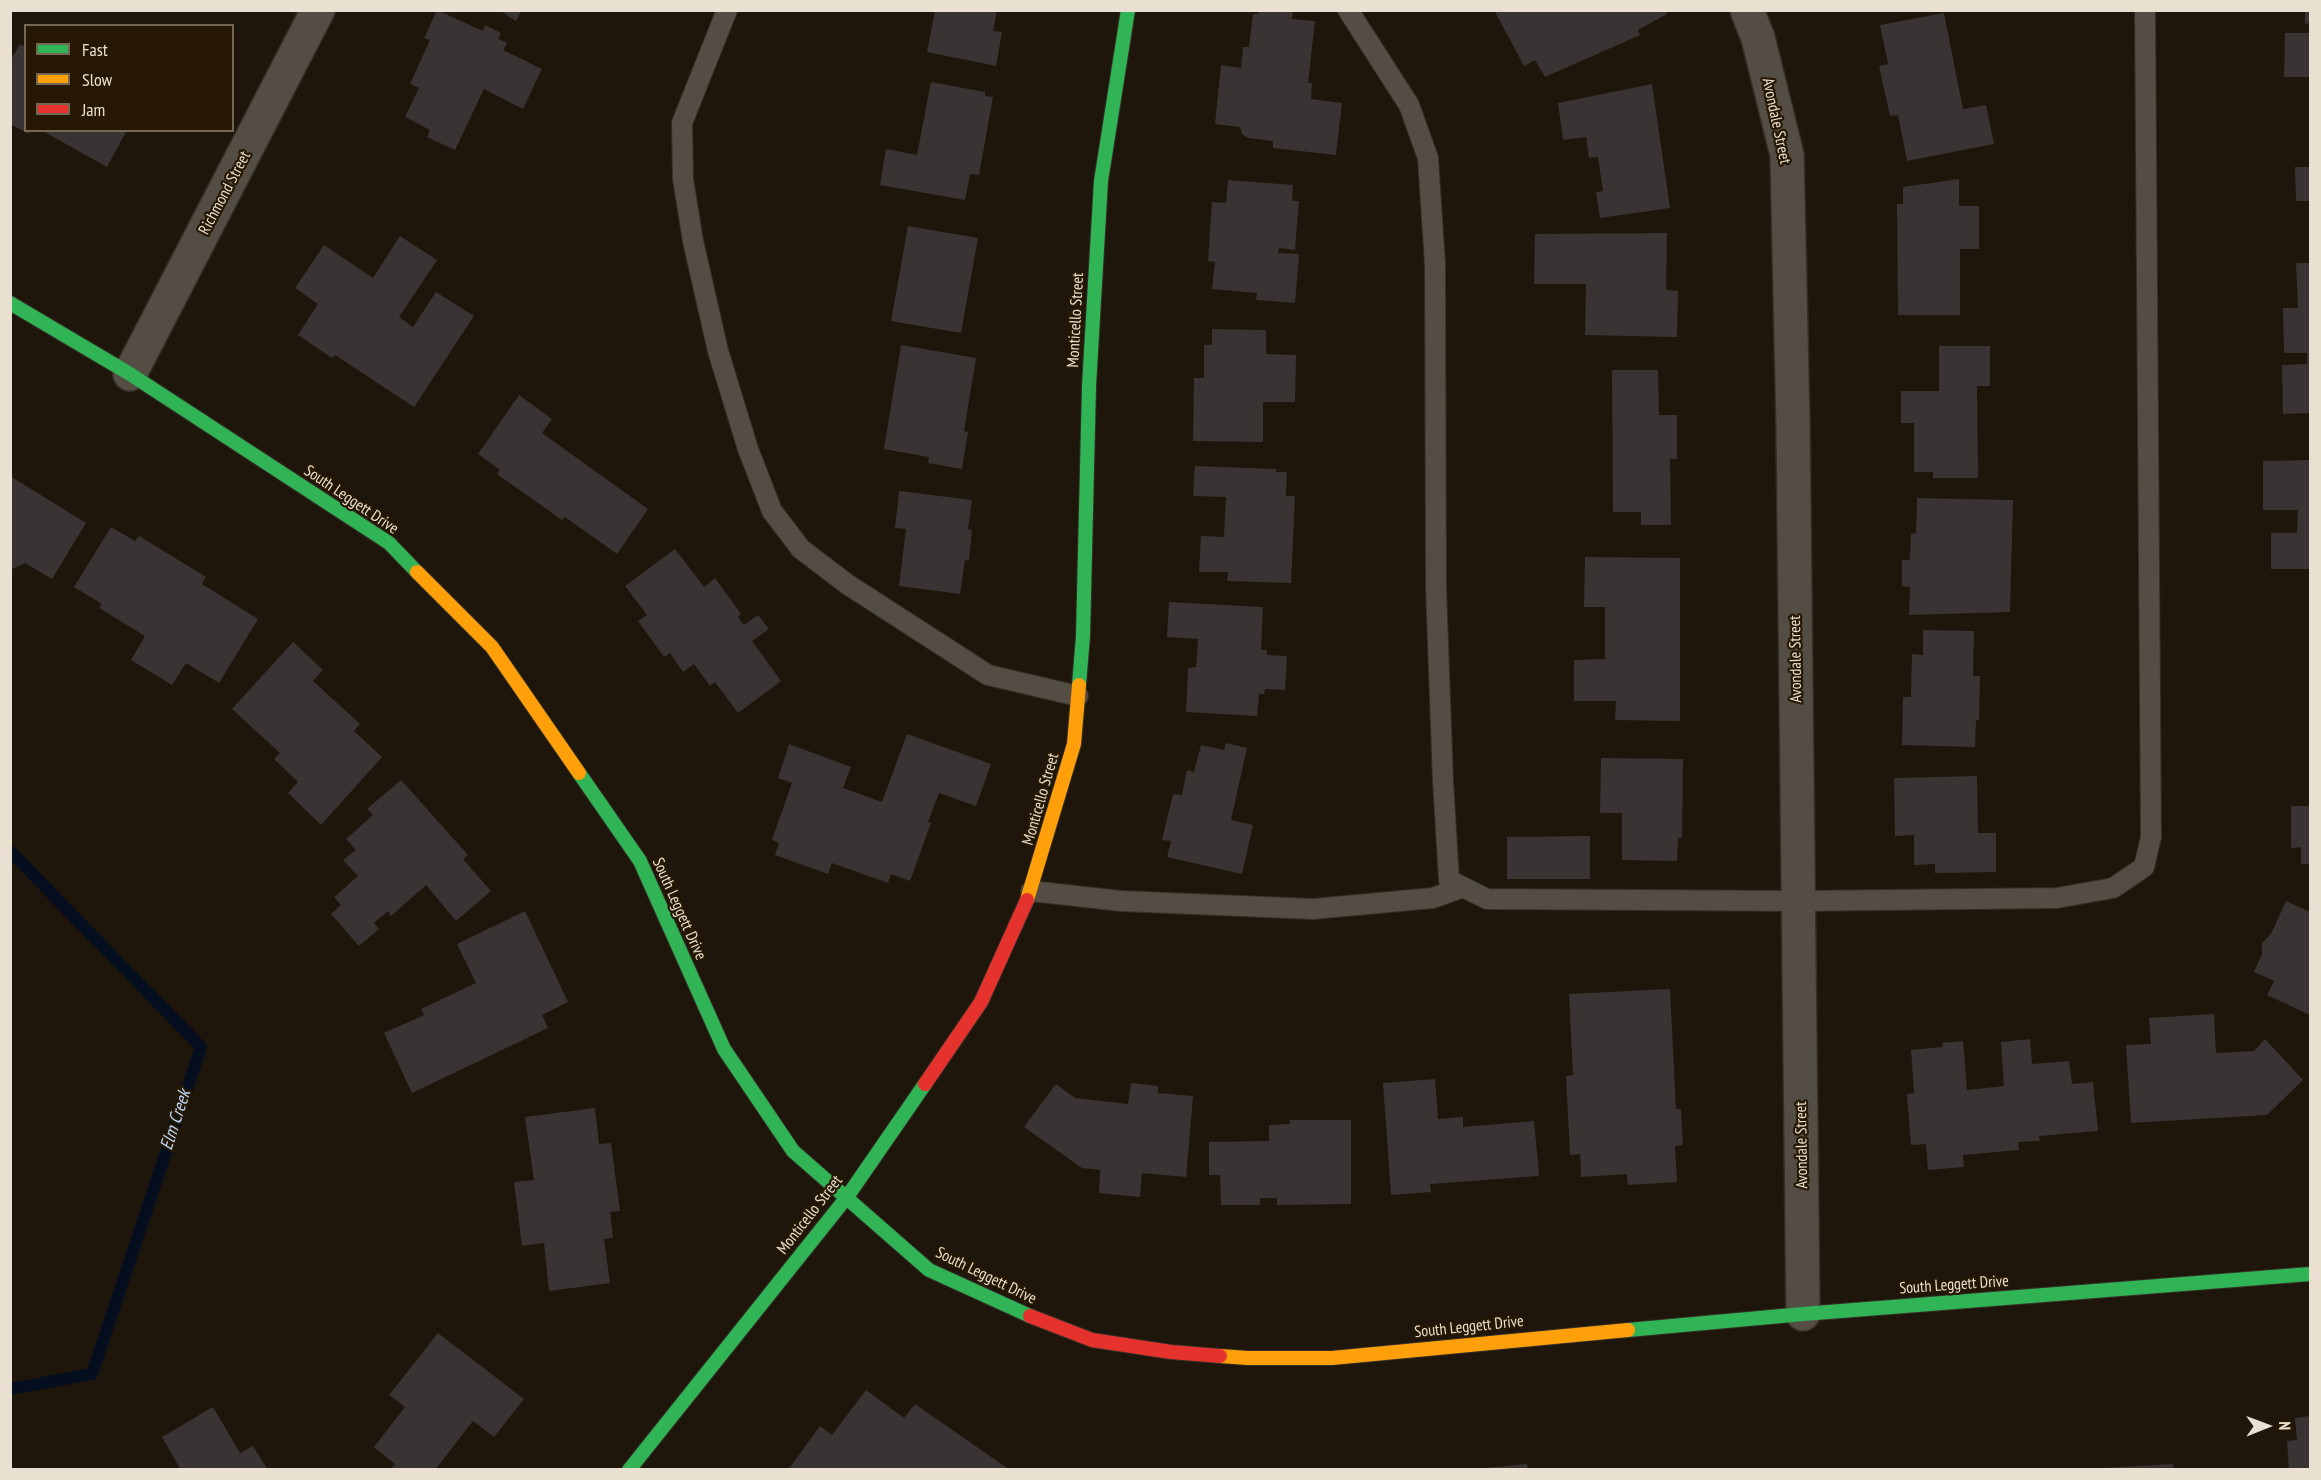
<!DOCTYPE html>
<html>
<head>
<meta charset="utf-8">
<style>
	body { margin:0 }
	#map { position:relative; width:2321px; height:1480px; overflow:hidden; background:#1e160a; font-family:"PT Sans Narrow",sans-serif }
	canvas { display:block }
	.frame { position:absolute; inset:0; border:12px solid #e9e0d2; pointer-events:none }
	.legend { position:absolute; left:24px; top:24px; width:210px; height:108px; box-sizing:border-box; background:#261802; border:2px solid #746855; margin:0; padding:8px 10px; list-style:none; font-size:18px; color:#e9e0d2 }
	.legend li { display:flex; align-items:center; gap:12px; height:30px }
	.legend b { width:30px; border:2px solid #746855 }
	.north { position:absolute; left:2237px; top:1396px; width:60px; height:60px; -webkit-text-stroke:4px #261802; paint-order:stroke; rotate:89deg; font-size:16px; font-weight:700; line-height:24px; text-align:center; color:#e9e0d2 }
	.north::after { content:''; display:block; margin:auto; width:21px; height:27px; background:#e9e0d2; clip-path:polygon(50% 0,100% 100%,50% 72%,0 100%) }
</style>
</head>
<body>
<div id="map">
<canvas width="2321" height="1480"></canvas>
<div class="frame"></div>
<ul class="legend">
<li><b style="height:8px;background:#30b455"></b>Fast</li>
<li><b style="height:8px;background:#ff9f0a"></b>Slow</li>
<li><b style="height:8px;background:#e5322d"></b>Jam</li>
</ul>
<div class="north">N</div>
</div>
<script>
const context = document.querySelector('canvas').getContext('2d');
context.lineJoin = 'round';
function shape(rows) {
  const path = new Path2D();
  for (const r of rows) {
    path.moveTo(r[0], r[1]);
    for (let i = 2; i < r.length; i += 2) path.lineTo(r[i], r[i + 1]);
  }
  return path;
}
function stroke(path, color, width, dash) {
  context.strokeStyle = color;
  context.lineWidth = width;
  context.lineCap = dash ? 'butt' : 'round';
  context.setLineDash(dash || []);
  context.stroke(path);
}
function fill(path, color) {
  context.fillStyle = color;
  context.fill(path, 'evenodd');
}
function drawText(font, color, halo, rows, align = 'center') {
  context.font = font + ' "PT Sans Narrow",sans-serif';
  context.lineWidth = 4.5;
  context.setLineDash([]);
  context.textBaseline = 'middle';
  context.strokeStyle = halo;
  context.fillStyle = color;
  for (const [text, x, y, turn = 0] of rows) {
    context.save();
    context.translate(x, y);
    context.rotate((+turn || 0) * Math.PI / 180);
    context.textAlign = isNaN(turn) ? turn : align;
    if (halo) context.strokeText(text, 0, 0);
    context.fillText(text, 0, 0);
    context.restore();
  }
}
stroke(shape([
	[10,851,201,1047,92,1374,10,1389]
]), '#050e1f', 12);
fill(shape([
	[437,10,483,31,485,25,501,33,498,39,507,43,503,50,542,69,523,109,484,89,455,150,427,137,430,130,405,117,419,88,410,84,430,40,424,38],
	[499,10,522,10,516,21],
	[935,10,997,10,993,31,1002,32,996,66,927,52],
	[1257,10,1293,10,1292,19,1315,21,1308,83,1312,83,1311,99,1342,103,1336,155,1273,148,1273,141,1248,138,1242,134,1240,127,1215,124,1221,65,1241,68,1243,47,1249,47,1253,14,1259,14],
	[1494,10,1665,10,1667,14,1638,30,1640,35,1545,77,1535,60,1524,66],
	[2305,10,2310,10,2310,23,2305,24],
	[1944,13,1963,109,1986,105,1994,144,1907,161,1898,115,1890,116,1879,66,1888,64,1880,25],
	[2285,33,2310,33,2310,77,2284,77],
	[20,44,26,47,26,130,31,130,29,134,10,124,10,61],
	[931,82,985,92,985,96,993,97,979,175,970,174,965,200,880,185,886,149,917,155],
	[1652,84,1670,208,1600,218,1596,192,1603,191,1598,157,1589,158,1586,137,1563,140,1558,103],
	[41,130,127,130,107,167],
	[2295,167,2310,167,2310,201,2296,201],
	[1959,179,1959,206,1979,206,1979,249,1960,249,1960,315,1898,315,1897,204,1903,204,1903,187],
	[1228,180,1293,185,1292,201,1299,201,1295,250,1279,248,1278,253,1299,254,1295,303,1256,300,1257,293,1212,289,1215,262,1208,261,1212,202,1226,203],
	[908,226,978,238,961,333,891,321],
	[1667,233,1666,290,1678,291,1677,337,1585,335,1586,284,1534,284,1535,234],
	[400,236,437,260,399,317,413,327,436,292,474,316,414,407,335,355,332,358,298,335,318,304,295,288,324,245,373,278],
	[2296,263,2310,263,2310,413,2283,414,2282,365,2307,364,2307,353,2284,353,2283,308,2298,308],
	[1212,329,1266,330,1266,354,1296,355,1295,402,1263,402,1263,442,1193,441,1194,378,1204,378,1204,345,1212,345],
	[901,345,976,358,964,431,968,432,962,469,928,463,929,457,884,449],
	[1939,346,1990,346,1990,386,1977,386,1978,478,1933,478,1933,472,1914,472,1914,423,1901,423,1901,391,1939,391],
	[1612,370,1658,370,1659,415,1677,415,1677,459,1670,459,1671,525,1641,525,1641,512,1613,512],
	[519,395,552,419,542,433,648,509,617,554,565,517,562,520,497,474,500,470,478,454],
	[2310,460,2310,569,2271,569,2271,533,2297,533,2298,510,2263,510,2263,461],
	[1195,466,1276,469,1276,472,1287,472,1286,496,1295,496,1291,583,1227,581,1228,572,1199,572,1201,536,1224,537,1226,497,1193,496],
	[10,476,86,523,52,579,25,563,10,570],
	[899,491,972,500,968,529,972,530,969,561,965,560,960,594,899,586,906,529,895,528],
	[1917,498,2013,500,2010,612,1909,615,1910,587,1902,586,1902,560,1910,560,1911,534,1916,533],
	[111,527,135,541,139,536,206,577,202,584,258,619,219,683,186,663,172,685,131,660,145,636,99,608,102,604,74,587],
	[675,549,704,587,715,578,741,614,738,617,744,625,758,615,769,629,752,641,781,681,738,713,715,682,710,686,694,664,683,672,670,653,664,657,638,621,647,615,625,586],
	[1585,557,1680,558,1680,721,1615,720,1616,701,1574,701,1574,660,1605,659,1605,607,1584,607],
	[1169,602,1263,607,1261,650,1267,650,1267,655,1287,656,1285,690,1265,689,1264,694,1259,694,1257,716,1186,712,1188,668,1196,667,1198,639,1167,637],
	[1923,630,1974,631,1973,676,1980,676,1979,720,1976,720,1975,747,1902,745,1903,697,1911,697,1912,654,1923,655],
	[293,642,323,670,313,681,360,724,354,731,382,757,321,825,288,793,298,782,274,759,280,753,232,709],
	[907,734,991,764,976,806,939,793,928,822,931,823,910,881,891,874,888,883,832,863,828,874,775,855,779,843,772,840,792,783,778,778,789,744,851,767,843,788,882,802],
	[1226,743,1247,748,1231,820,1253,825,1242,874,1167,857,1171,841,1162,840,1173,794,1182,795,1187,770,1194,772,1201,745,1224,750],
	[1601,758,1683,759,1682,838,1678,838,1677,861,1622,860,1622,813,1600,813],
	[1977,776,1978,833,1996,833,1996,872,1935,873,1935,864,1914,865,1914,835,1895,836,1894,778],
	[401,780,468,855,463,859,491,891,456,921,426,885,391,916,388,911,374,923,379,929,359,946,331,914,341,905,334,897,358,876,343,860,356,850,346,839,373,815,367,809],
	[2291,806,2310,806,2310,864,2301,864,2301,847,2291,848],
	[1590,836,1590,879,1507,879,1507,837],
	[2286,901,2310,912,2310,1015,2267,995,2274,981,2254,972,2262,954,2262,943,2271,934],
	[525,911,568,1002,542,1015,548,1028,412,1093,384,1033,424,1015,421,1009,476,983,457,944],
	[1670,989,1676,1109,1681,1109,1683,1145,1675,1146,1677,1182,1628,1185,1627,1174,1581,1177,1580,1154,1570,1155,1566,1076,1573,1075,1569,994],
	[2214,1014,2216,1053,2254,1051,2265,1039,2303,1080,2267,1115,2131,1123,2126,1045,2151,1044,2149,1018],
	[2030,1039,2032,1064,2069,1061,2072,1084,2093,1082,2098,1131,2039,1136,2040,1141,2018,1142,2019,1150,1963,1155,1964,1167,1928,1170,1926,1144,1911,1145,1907,1094,1914,1093,1911,1050,1943,1047,1942,1043,1963,1041,1967,1090,2004,1086,2001,1042],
	[1435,1079,1438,1119,1463,1117,1463,1127,1534,1121,1539,1176,1430,1184,1431,1192,1391,1195,1383,1083],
	[1131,1083,1158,1086,1158,1093,1193,1096,1186,1177,1142,1173,1140,1197,1099,1193,1100,1170,1082,1168,1024,1127,1056,1084,1075,1098,1128,1104],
	[595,1108,599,1144,611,1143,620,1211,610,1212,613,1238,604,1239,610,1283,549,1291,544,1243,522,1246,514,1182,534,1180,525,1117],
	[1290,1120,1351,1120,1351,1204,1277,1205,1277,1198,1260,1198,1260,1205,1221,1205,1220,1175,1209,1175,1209,1142,1269,1141,1269,1125,1290,1124],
	[438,1333,524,1399,494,1437,473,1421,435,1470,390,1470,395,1464,374,1447,405,1407,389,1395],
	[866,1390,904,1418,915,1404,1010,1470,788,1470,820,1426,832,1435],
	[213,1407,240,1453,253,1446,268,1470,181,1470,162,1437],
	[2310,1416,2310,1470,2289,1470,2287,1441,2297,1440,2295,1418],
	[1527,1464,1528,1470,1485,1470,1485,1468],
	[2173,1464,2174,1470,2104,1470,2104,1468]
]), '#393433');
const lane = shape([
	[727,10,682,123,683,179,693,241,718,351,748,449,772,511,801,549,847,584,988,675,1078,696],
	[1348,10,1409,105,1428,158,1435,264,1436,588,1443,781,1449,880,1487,899,1799,901,2057,898,2113,888,2144,867,2151,837,2145,10],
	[1031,891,1121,901,1313,909,1433,898,1463,887]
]);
const street = shape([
	[1747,10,1758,38,1787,155,1793,424,1803,1314],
	[130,374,318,10]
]);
const fast = shape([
	[10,303,130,374,389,543,417,572],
	[1079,685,1083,636,1089,386,1101,181,1128,10],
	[579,773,640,861,724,1049,793,1151,929,1270,1030,1316],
	[1628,1330,1803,1314,2310,1274],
	[629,1470,847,1197,925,1084]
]);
const slow = shape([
	[417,572,492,647,579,773],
	[1027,900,1074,744,1079,685],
	[1220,1356,1248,1358,1332,1358,1628,1330]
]);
const jam = shape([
	[925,1084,981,1002,1027,900],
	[1030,1316,1092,1340,1171,1352,1220,1356]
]);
stroke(lane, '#342f27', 22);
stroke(street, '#342f27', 36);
stroke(fast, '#342f27', 16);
stroke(slow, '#342f27', 16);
stroke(jam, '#342f27', 16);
stroke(lane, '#534d44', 20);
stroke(street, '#534d44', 33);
stroke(fast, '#30b455', 14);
stroke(slow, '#ff9f0a', 14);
stroke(jam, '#e5322d', 14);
drawText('16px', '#e9e0d2', '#261802', [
	["Avondale Street",1776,121,78],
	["Richmond Street",225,193,-62],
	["Monticello Street",1076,320,-87],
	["South Leggett Drive",351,500,34],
	["Avondale Street",1796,659,-91],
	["Monticello Street",1041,799,-74],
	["South Leggett Drive",679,909,66],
	["Avondale Street",1802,1145,-91],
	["Monticello Street",810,1215,-52],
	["South Leggett Drive",986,1276,26],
	["South Leggett Drive",1954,1285,-4],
	["South Leggett Drive",1469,1327,-6]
]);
drawText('italic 18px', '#b9d4fa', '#261802', [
	["Elm Creek",176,1120,-72]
]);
</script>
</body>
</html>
